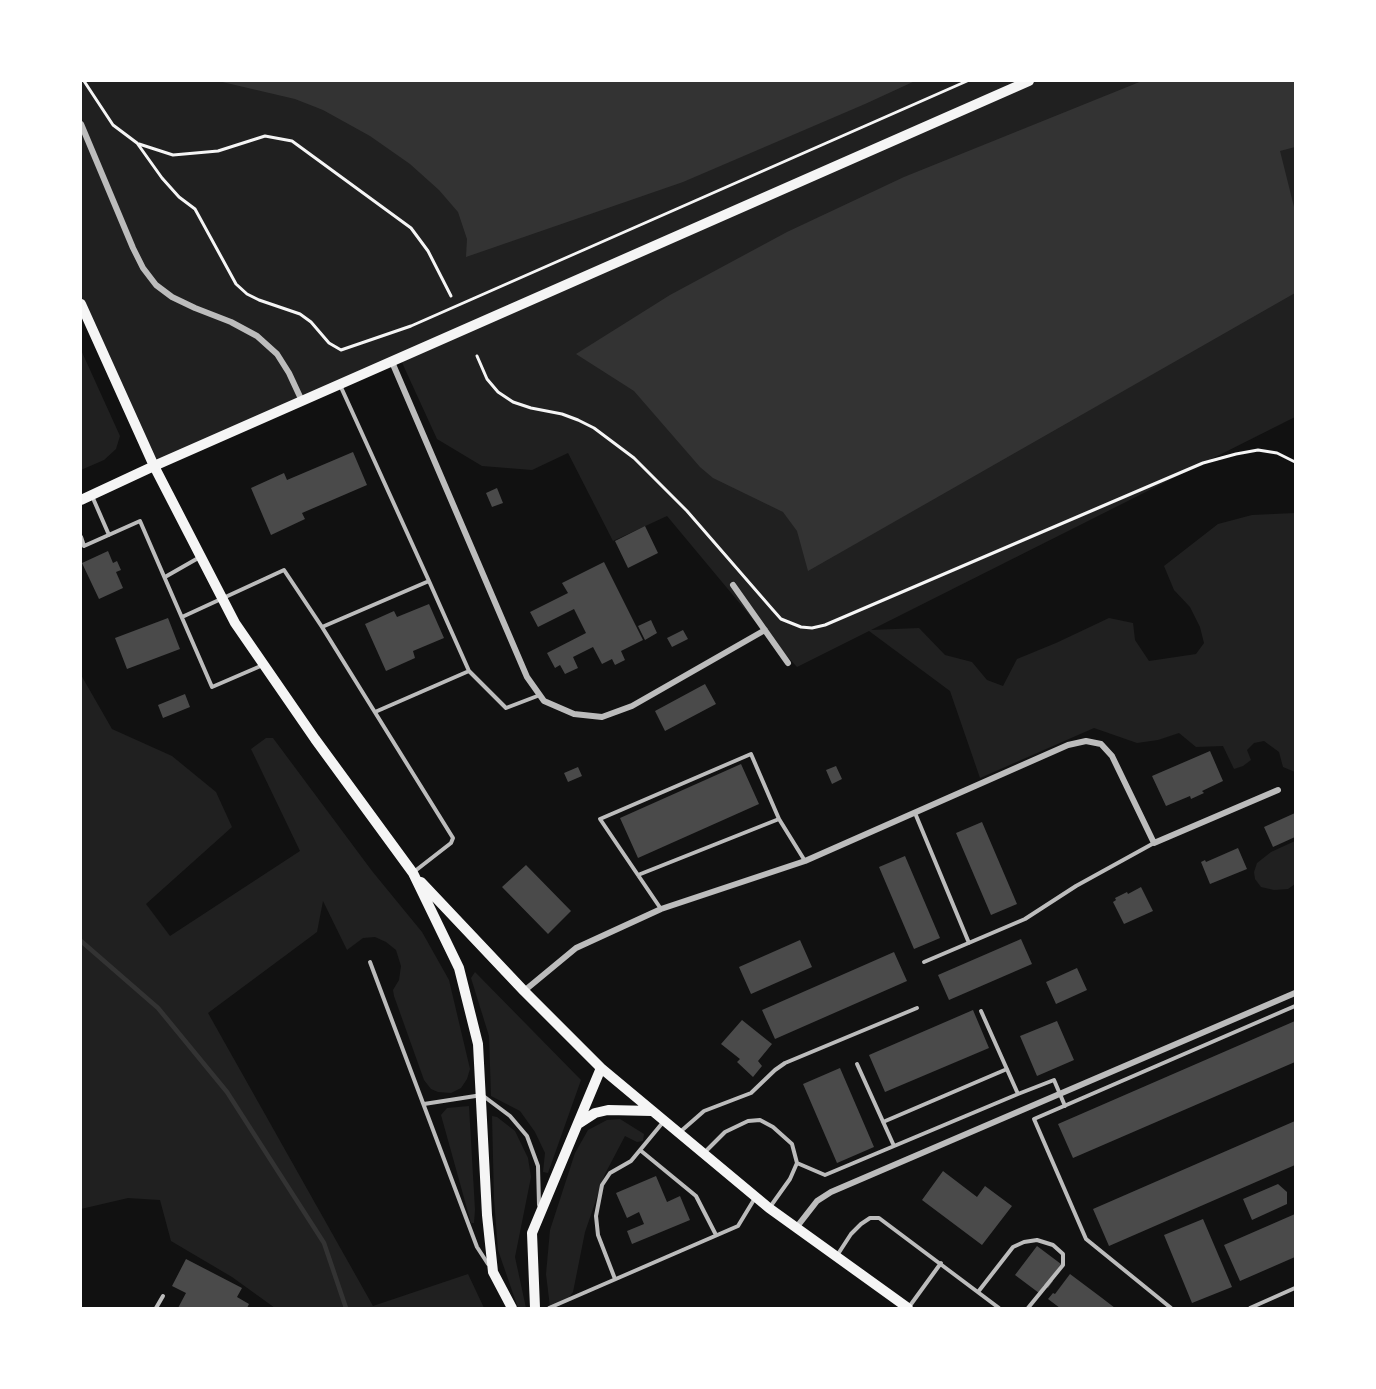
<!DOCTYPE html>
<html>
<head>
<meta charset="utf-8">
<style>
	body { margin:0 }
	#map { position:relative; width:1376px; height:1389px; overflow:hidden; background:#111; font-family:"DejaVu Sans",sans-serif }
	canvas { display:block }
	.frame { position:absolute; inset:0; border:82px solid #fff; pointer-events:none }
</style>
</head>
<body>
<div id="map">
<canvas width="1376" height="1389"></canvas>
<div class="frame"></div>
</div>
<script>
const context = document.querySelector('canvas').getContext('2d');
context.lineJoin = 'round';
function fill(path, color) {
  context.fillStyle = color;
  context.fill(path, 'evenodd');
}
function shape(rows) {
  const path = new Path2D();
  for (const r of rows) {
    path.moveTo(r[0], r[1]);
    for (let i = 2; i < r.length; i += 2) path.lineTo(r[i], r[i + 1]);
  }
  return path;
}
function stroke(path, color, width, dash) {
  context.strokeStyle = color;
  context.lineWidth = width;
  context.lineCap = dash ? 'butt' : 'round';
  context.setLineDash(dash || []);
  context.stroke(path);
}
fill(shape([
	[81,81,1295,81,1295,417,871,630,919,628,945,655,972,662,987,680,1003,686,1017,659,1056,643,1109,618,1133,623,1135,640,1149,661,1196,654,1204,643,1200,627,1190,607,1174,590,1164,566,1218,524,1252,515,1295,513,1295,772,1283,767,1279,752,1264,741,1254,743,1247,750,1251,760,1243,766,1234,769,1223,746,1196,747,1179,733,1158,740,1137,743,1094,728,980,778,950,691,869,631,797,667,752,618,667,516,613,541,568,453,532,470,482,466,437,439,399,356,154,464,81,296],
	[81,350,120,436,116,449,104,460,81,470],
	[81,675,112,729,172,756,216,792,232,827,146,904,170,936,300,851,251,749,266,738,273,738,372,871,422,932,449,980,470,1069,467,1079,461,1088,451,1093,438,1092,431,1089,424,1080,394,996,393,990,399,980,401,966,396,950,386,942,375,937,363,938,347,950,323,901,317,932,208,1013,373,1306,468,1274,484,1308,275,1308,232,1277,171,1241,160,1200,128,1198,81,1209],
	[1295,841,1295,884,1288,889,1274,890,1261,887,1255,879,1254,872,1257,863,1271,852],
	[475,972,581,1080,548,1173,543,1172,545,1153,535,1132,520,1111,491,1096,489,1036,471,978],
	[469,1106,475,1210,474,1223,471,1223,441,1115,447,1108],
	[492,1116,497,1117,515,1131,528,1158,531,1177,515,1257,526,1308,518,1308,498,1250,494,1199],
	[620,1119,644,1134,643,1141,637,1142,625,1136,605,1174,585,1232,573,1292,567,1300,550,1307,546,1274,550,1230,575,1153,588,1130,607,1120]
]), '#202020');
fill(shape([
	[218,81,915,81,865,104,683,182,466,257,467,239,458,212,439,190,410,164,370,136,323,110,295,99],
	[1142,81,1295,81,1295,147,1280,151,1295,211,1295,293,808,571,797,531,783,512,713,478,700,467,634,391,576,354,670,295,787,232,904,177]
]), '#333');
stroke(shape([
	[81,941,158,1008,227,1092,324,1243,346,1308]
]), '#333', 4.5);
fill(shape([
	[353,452,367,485,302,513,305,519,271,535,251,488,284,473,287,480],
	[497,488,503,503,492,507,486,493],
	[645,526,658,553,628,568,615,541],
	[108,551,113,563,117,561,121,570,116,572,123,588,99,599,82,563],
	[604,562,643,640,621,651,625,660,615,665,612,659,602,664,593,647,573,657,578,668,565,674,560,665,555,668,547,653,586,633,574,609,538,627,530,612,568,593,562,583],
	[429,604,444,638,413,651,415,658,386,671,365,624,394,611,397,617],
	[168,618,180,649,127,669,115,638],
	[651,620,657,633,645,640,638,626],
	[683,630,688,639,672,647,667,638],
	[705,684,716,704,665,731,655,711],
	[185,694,190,707,163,718,158,705],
	[1210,751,1223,781,1202,791,1204,793,1191,799,1190,796,1166,806,1152,776],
	[741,764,759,804,638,858,620,818],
	[836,766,842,779,832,784,826,770],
	[578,767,582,776,568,782,564,773],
	[1295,813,1295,837,1273,847,1264,827],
	[982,822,1017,904,991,915,956,833],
	[1238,848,1247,869,1210,884,1201,862,1205,860,1206,862],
	[905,856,940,938,914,949,879,867],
	[526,865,571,911,548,934,502,887],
	[1141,887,1153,911,1124,924,1113,902,1116,900,1115,898,1127,892,1128,894],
	[1021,939,1032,964,949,1000,938,975],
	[800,940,812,967,751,994,739,967],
	[894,952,907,981,775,1039,762,1010],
	[1077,968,1087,990,1056,1004,1046,982],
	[973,1010,989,1048,885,1092,869,1055],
	[742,1020,772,1044,758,1061,762,1066,753,1077,737,1062,740,1059,721,1044],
	[1057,1021,1074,1060,1037,1076,1020,1036],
	[1295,1021,1295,1062,1073,1158,1058,1124],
	[840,1068,874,1147,837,1163,803,1084],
	[1295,1121,1295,1165,1109,1246,1093,1209],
	[943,1171,977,1197,985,1186,1012,1206,982,1245,922,1200],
	[656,1176,667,1202,680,1196,690,1220,632,1244,627,1231,644,1224,639,1212,627,1218,616,1193],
	[1278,1184,1287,1192,1287,1204,1252,1220,1243,1199],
	[1295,1214,1295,1257,1240,1281,1224,1245],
	[1203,1219,1232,1287,1192,1303,1164,1235],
	[1037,1246,1061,1264,1050,1279,1053,1281,1048,1288,1044,1285,1039,1293,1015,1275],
	[186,1259,242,1288,237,1297,249,1304,247,1308,178,1308,186,1293,172,1286],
	[1070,1274,1102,1298,1115,1308,1060,1308,1048,1299,1053,1293,1055,1294]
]), '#4a4a4a');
stroke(shape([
	[84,81,113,125,137,143,162,178,179,197,195,209,236,284,247,294,259,300,300,314,311,322,329,343,341,350,411,326,967,81],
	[139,144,173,155,218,151,265,136,292,141,411,228,428,251,451,296],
	[477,356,487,379,498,392,513,402,531,408,562,414,578,420,594,428,634,458,687,511,773,610,781,619,801,627,812,628,825,625,1203,463,1236,454,1258,450,1277,453,1295,462]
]), '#f5f5f5', 3);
stroke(shape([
	[340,385,429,581,322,627,453,838,451,843,415,871],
	[92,496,109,535],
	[81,537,84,546,140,521,212,687,263,665],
	[165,577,200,557],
	[182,617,284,570,322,627],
	[469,671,506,708,540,695],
	[375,712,469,671,429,581],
	[915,813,969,943],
	[638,875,779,819],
	[661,909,600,819,751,754,779,819,805,861],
	[370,962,477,1247,488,1264],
	[924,962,1025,919,1076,886,1154,843],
	[857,1064,894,1146],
	[1018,1094,1054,1080,1065,1106],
	[424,1104,482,1095,510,1116,527,1136,538,1166,539,1205],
	[883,1122,1007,1069],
	[680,1132,704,1111,751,1093,775,1070,785,1063,917,1008],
	[640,1150,696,1196,716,1235],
	[704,1153,725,1132,748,1121,760,1120,773,1127,792,1144,797,1163,790,1179,770,1207],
	[797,1163,825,1175,1018,1094,981,1011],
	[838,1254,851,1234,861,1224,870,1218,879,1218,999,1308],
	[615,1279,598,1235,596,1216,602,1185,610,1173,631,1161,664,1121],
	[978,1292,1013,1247,1024,1242,1037,1240,1053,1245,1063,1254,1063,1265,1028,1308],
	[909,1307,941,1263],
	[156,1308,163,1296],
	[549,1308,738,1226,755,1198],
	[1171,1308,1086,1239,1034,1119,1295,1006],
	[1250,1308,1295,1288]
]), '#bcbcbc', 4);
stroke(shape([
	[81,124,133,248,143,268,156,285,172,297,195,308,231,322,257,336,277,354,289,373,302,401],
	[392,362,527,677,544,701,574,714,602,717,632,706,765,630],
	[733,585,788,663],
	[524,991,576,948,661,909,805,861,1068,745,1086,741,1101,744,1112,756,1154,843,1278,790],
	[796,1228,817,1201,831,1192,1295,993]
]), '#bcbcbc', 6);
stroke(shape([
	[81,304,154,466,235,623,315,739,413,873,459,968,478,1044,487,1215,493,1272,512,1308],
	[81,500,154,466,1029,81],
	[421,882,524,991,601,1068,769,1208,908,1308],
	[578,1124,595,1113,608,1110,652,1111],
	[535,1308,532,1233,601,1068]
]), '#f5f5f5', 10);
</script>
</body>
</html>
